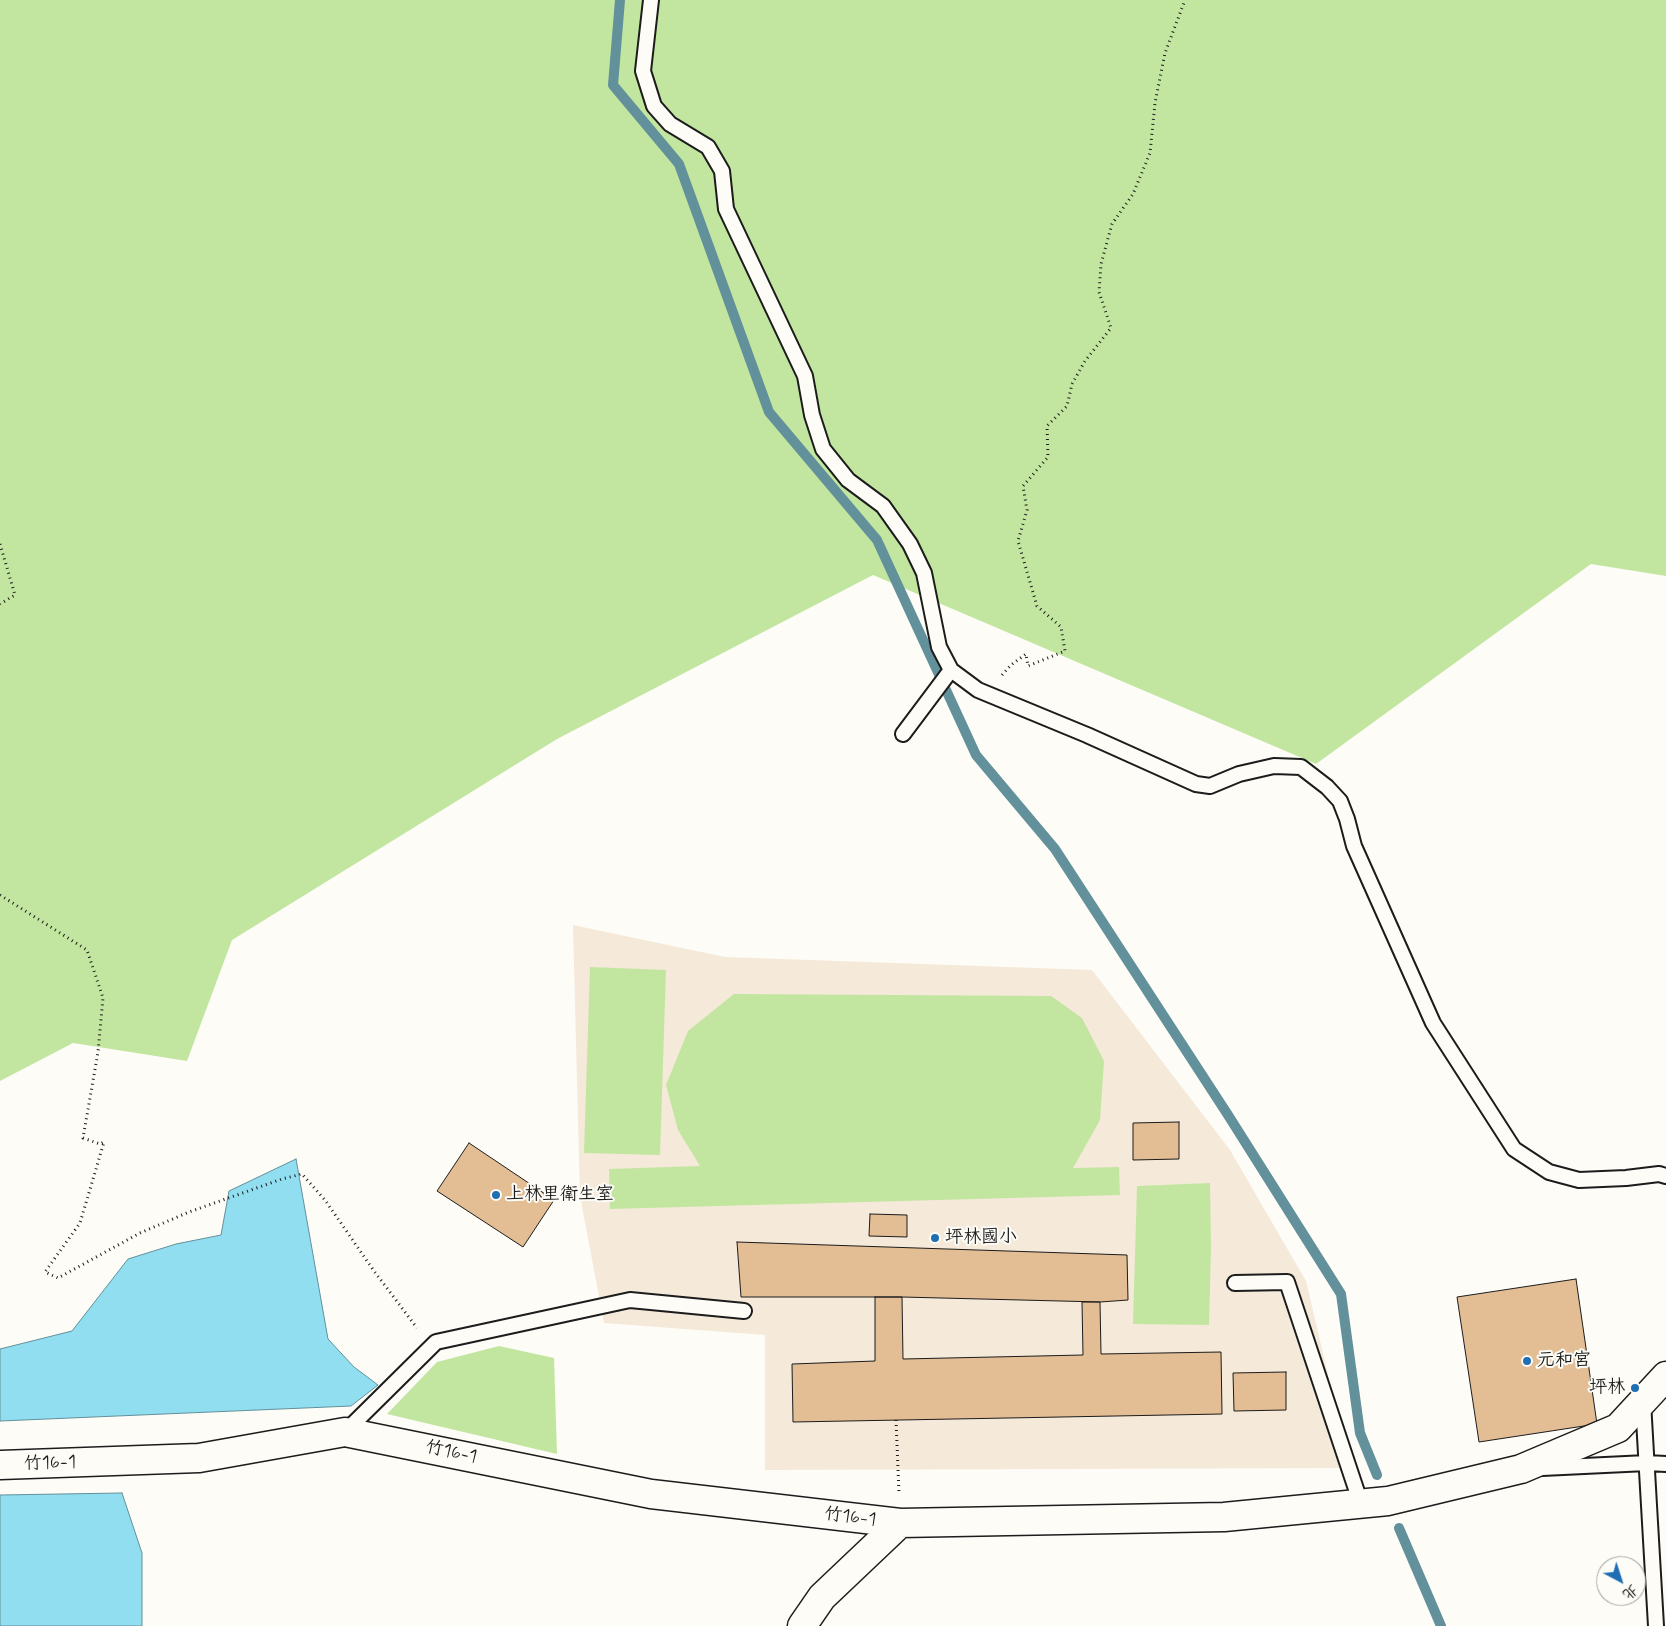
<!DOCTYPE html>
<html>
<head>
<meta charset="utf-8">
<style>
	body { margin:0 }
	#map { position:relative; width:1666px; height:1626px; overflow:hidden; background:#fdfcf7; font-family:Mynerve,"LXGW WenKai TC",sans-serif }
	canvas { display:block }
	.north { position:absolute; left:1596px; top:1556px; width:50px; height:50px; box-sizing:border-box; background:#fdfcf7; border:1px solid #a3a29f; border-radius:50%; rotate:140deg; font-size:14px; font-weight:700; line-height:20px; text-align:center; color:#1c1c1c }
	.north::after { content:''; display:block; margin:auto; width:18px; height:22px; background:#1f6fb2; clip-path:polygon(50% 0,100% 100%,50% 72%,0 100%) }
</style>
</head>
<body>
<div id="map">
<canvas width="1666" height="1626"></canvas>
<div class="north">北</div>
</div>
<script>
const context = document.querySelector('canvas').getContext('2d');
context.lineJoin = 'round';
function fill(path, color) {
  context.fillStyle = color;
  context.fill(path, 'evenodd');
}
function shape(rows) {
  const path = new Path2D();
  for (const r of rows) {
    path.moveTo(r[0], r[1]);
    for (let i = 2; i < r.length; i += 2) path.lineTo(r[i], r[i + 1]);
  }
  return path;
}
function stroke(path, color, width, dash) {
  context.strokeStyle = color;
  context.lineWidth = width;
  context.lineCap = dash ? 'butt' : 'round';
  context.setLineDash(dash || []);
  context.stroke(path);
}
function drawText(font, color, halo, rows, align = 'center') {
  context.font = font + ' Mynerve,"LXGW WenKai TC",sans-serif';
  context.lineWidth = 4;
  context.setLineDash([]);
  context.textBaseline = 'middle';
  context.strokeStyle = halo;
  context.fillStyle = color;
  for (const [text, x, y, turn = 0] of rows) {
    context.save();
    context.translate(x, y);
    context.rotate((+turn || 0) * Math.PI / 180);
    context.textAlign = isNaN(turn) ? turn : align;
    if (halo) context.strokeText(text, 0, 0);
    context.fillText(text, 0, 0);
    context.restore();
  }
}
fill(shape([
	[573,925,725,957,1092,970,1230,1150,1306,1281,1350,1468,765,1470,765,1335,604,1323,580,1196]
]), '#f5e9d9');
fill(shape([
	[0,0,1666,0,1666,576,1591,564,1316,764,873,575,557,739,232,940,187,1061,73,1043,0,1081],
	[590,967,666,970,660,1155,584,1153],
	[734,994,1051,996,1082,1018,1104,1061,1100,1120,1073,1168,1119,1167,1120,1195,610,1209,609,1169,700,1166,678,1130,666,1085,688,1031],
	[1210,1183,1211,1248,1209,1325,1133,1324,1137,1186],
	[499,1346,554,1358,557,1454,387,1414,437,1362]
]), '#c2e6a0');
const water = shape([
	[296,1159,328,1339,354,1367,378,1385,351,1406,0,1421,0,1349,72,1331,128,1259,176,1244,221,1235,229,1191,296,1159],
	[122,1493,142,1553,142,1626,0,1626,0,1495,122,1493]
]);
fill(water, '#90deef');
stroke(water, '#62909b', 1);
stroke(shape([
	[620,0,613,85,679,164,769,412,877,540,976,755,1055,849,1228,1115,1341,1294,1360,1433,1377,1475],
	[1399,1528,1441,1626]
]), '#62909b', 10);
const building = shape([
	[1179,1122,1179,1159,1133,1160,1133,1123,1179,1122],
	[469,1143,554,1200,523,1247,437,1191,469,1143],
	[870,1214,907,1215,907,1237,869,1236,870,1214],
	[737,1242,1127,1255,1128,1300,1100,1302,902,1297,741,1297,737,1242],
	[1576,1279,1597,1424,1479,1442,1457,1297,1576,1279],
	[875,1297,902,1297,903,1359,1083,1355,1082,1302,1100,1302,1101,1354,1221,1352,1222,1414,793,1422,792,1364,875,1361,875,1297],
	[1286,1372,1286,1410,1234,1411,1233,1373,1286,1372]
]);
fill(building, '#e3bd94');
stroke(building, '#1c1c1c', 1);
const service = shape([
	[651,0,643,71,654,106,670,124,708,147,722,171,726,209,805,376,812,415,823,449,848,480,883,506,910,544,924,573,939,647,951,670,978,690,1087,735,1196,784,1210,786,1239,774,1274,766,1301,767,1327,787,1340,801,1347,819,1354,846,1433,1023,1514,1149,1549,1172,1579,1180,1626,1178,1659,1174,1666,1176],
	[903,734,951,670],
	[1235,1283,1287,1282,1361,1504],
	[1643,1402,1656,1626],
	[345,1432,436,1342,630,1300,744,1311],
	[1542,1468,1647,1463,1666,1464]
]);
const tertiary = shape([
	[0,1465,199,1458,345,1432,651,1494,900,1523,1224,1517,1388,1501,1521,1469,1618,1428,1666,1376],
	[802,1626,822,1597,900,1523]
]);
stroke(service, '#1c1c1c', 18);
stroke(tertiary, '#1c1c1c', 31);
stroke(shape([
	[0,544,15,595,0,604],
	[1002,675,1011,665,1026,654,1028,666,1065,651,1061,627,1037,606,1018,541,1027,510,1023,486,1048,457,1047,426,1067,406,1072,384,1085,361,1111,328,1099,292,1101,264,1112,224,1133,194,1150,153,1155,103,1165,53,1185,0],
	[0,895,87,950,103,998,98,1052,83,1138,100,1144,104,1142,80,1223,45,1272,58,1278,140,1233,189,1212,282,1179,302,1174,325,1200,374,1271,417,1328],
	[896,1420,899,1493]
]), '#1c1c1c', 3, [1, 4]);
stroke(service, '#fdfcf7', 14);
stroke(tertiary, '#fdfcf7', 28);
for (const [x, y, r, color] of [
	[496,1195,5,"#1f6fb2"],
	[935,1238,5,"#1f6fb2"],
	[1527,1361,5,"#1f6fb2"],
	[1635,1388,5,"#1f6fb2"]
]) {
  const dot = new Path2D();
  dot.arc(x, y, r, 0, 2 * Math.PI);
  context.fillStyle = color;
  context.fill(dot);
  stroke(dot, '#fdfcf7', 2);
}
drawText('18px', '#1c1c1c', '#fdfcf7', [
	["上林里衛生室",506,1195],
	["坪林國小",945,1238],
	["元和宮",1537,1361],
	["坪林",1625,1388,"right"]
], 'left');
drawText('18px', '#1c1c1c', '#fdfcf7', [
	["竹16-1",451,1453,12],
	["竹16-1",50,1464,-2],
	["竹16-1",850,1518,7]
]);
</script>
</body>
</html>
